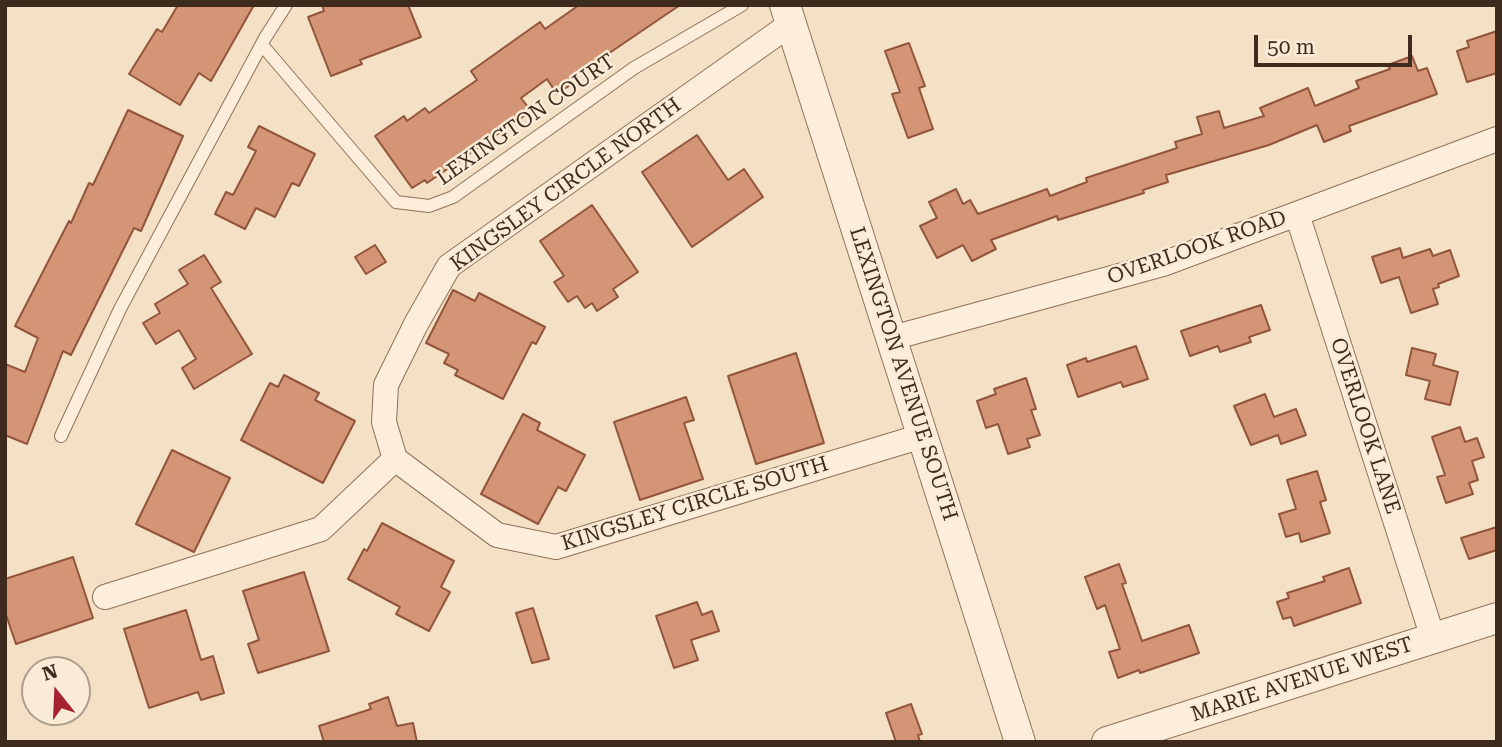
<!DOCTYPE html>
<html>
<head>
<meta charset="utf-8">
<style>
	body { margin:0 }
	#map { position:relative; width:1502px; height:747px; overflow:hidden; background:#f3e0c5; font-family:"Roboto Serif",serif }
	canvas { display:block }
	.frame { position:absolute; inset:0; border:7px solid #3f2b1e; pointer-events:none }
	.north { position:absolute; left:21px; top:656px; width:70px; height:70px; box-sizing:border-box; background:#f9ebd6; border:2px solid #af9e8c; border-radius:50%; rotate:342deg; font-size:19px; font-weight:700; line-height:28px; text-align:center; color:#3f2b1e }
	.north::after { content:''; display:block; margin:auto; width:24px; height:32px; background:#a62230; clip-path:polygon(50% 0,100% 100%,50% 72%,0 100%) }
	.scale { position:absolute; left:1254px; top:35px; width:158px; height:32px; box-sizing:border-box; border:4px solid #3f2b1e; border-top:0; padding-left:9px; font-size:21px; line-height:24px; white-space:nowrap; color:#3f2b1e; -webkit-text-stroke:5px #f9ebd6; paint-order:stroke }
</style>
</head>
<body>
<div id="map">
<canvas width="1502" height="747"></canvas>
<div class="frame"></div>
<div class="north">N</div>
<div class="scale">50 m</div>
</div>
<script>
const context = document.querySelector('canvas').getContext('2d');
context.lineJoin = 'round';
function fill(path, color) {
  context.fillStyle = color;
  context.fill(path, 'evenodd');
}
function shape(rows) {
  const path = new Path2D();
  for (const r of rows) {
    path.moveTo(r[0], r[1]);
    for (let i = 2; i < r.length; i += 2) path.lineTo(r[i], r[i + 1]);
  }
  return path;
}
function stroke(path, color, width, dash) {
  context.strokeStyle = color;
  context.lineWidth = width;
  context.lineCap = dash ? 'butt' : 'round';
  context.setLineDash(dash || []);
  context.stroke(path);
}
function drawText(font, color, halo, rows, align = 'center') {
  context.font = font + ' "Roboto Serif",serif';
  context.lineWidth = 5;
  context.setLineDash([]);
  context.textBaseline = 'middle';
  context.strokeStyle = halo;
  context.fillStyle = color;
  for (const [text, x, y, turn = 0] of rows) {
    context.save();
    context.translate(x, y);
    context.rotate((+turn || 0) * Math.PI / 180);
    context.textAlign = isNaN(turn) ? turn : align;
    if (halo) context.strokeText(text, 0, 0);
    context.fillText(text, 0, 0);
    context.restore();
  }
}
const building = shape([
	[178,5,254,5,211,81,199,73,180,105,129,74,157,29,162,32,178,5],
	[322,5,408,5,421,37,360,60,362,64,331,76,308,17,324,11,322,5],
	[579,5,680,5,577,75,579,79,557,94,547,79,521,98,531,111,427,183,425,180,412,188,375,136,404,116,407,121,425,108,429,113,477,80,471,71,540,22,545,29,579,5],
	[1497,31,1497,73,1467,82,1457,51,1469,47,1467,41,1497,31],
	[909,43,925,86,919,88,933,129,908,138,892,94,900,92,885,51,909,43],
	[1412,56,1418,71,1427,68,1437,94,1349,126,1351,131,1324,142,1317,125,1269,145,1166,175,1168,182,1143,190,1144,193,1058,220,1057,216,991,240,996,249,972,261,963,245,937,258,920,226,937,218,929,202,956,189,963,204,970,200,978,214,1047,189,1050,196,1087,182,1086,178,1177,148,1175,142,1202,134,1197,117,1219,111,1224,128,1264,116,1260,108,1308,88,1315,106,1359,88,1356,81,1390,69,1388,65,1412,56],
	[128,110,183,136,141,231,134,228,71,355,63,351,27,444,5,435,5,364,25,372,38,338,15,326,69,221,71,223,89,183,93,185,128,110],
	[259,126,315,154,299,186,292,183,275,217,256,208,245,229,215,214,226,192,233,195,256,151,248,147,259,126],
	[697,135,728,180,744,169,763,197,692,247,642,172,697,135],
	[592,205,638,272,613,289,618,297,597,311,592,303,585,308,577,296,568,302,554,282,564,276,540,241,592,205],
	[375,245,386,262,366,274,355,257,375,245],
	[1400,248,1403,258,1430,249,1433,256,1450,250,1459,276,1438,284,1439,287,1433,289,1438,304,1411,313,1399,277,1381,283,1372,257,1400,248],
	[204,255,221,282,211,288,252,354,194,389,182,368,196,359,179,330,156,344,143,323,160,313,155,304,188,284,179,270,204,255],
	[453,290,475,301,479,293,545,327,536,344,532,342,503,399,455,375,458,370,444,363,449,354,426,343,453,290],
	[1261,305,1270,330,1249,337,1251,342,1220,352,1218,346,1190,356,1181,331,1261,305],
	[1136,346,1148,379,1123,387,1121,382,1078,397,1067,365,1086,358,1087,362,1136,346],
	[1412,348,1436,354,1433,365,1458,372,1450,405,1425,399,1430,381,1406,375,1412,348],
	[796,353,824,443,756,464,728,376,796,353],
	[284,375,319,393,315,400,355,421,323,483,241,440,270,383,278,387,284,375],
	[1026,378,1036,409,1031,410,1040,435,1027,439,1030,447,1008,454,998,424,986,428,977,401,996,394,994,389,1026,378],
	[1265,394,1274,417,1296,409,1306,435,1281,444,1278,435,1251,445,1234,406,1265,394],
	[686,397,694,420,684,423,703,479,640,500,614,422,686,397],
	[523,414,540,423,537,430,585,455,566,491,558,487,538,524,481,494,523,414],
	[1460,427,1465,442,1477,438,1484,457,1472,461,1478,480,1469,483,1473,494,1446,503,1437,477,1445,475,1432,437,1460,427],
	[172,450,230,478,194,552,136,524,172,450],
	[1317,471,1326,500,1320,502,1330,533,1301,542,1299,533,1286,537,1279,514,1296,509,1287,480,1317,471],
	[382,523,454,561,441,587,450,592,429,631,396,614,400,607,348,579,364,549,367,551,382,523],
	[1497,527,1497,550,1469,559,1461,538,1497,527],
	[73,557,93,618,16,644,5,612,5,579,73,557],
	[1119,564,1126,583,1122,584,1142,641,1189,625,1199,653,1140,673,1139,670,1118,678,1109,652,1120,649,1105,605,1097,609,1085,577,1119,564],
	[1349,568,1361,603,1294,626,1291,617,1283,619,1277,602,1289,598,1287,593,1325,581,1323,577,1349,568],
	[304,572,329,651,258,673,248,644,259,640,243,591,304,572],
	[697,602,702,615,712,611,719,631,691,640,698,660,674,668,656,616,697,602],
	[533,608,549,659,532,663,516,613,533,608],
	[186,610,201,660,213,656,224,693,201,700,198,692,149,708,124,629,186,610],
	[388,697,397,726,413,723,417,742,324,742,319,726,371,709,369,704,388,697],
	[911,704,922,734,918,735,920,742,896,742,886,713,911,704]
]);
fill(building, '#d49577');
stroke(building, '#92553c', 2);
const service = shape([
	[262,45,396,202,429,206,453,197,634,68,742,5],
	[61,436,120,309,265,38,286,5]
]);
const minor = shape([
	[792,23,449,266,416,324,386,385,384,422,395,459,497,535,556,547,922,436],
	[1297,214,1433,638],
	[892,338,1163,264,1497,139],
	[105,597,321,529,395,459]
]);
const tertiary = shape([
	[785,5,1020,742],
	[1107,742,1497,618]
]);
stroke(service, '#907159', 14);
stroke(minor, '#907159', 26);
stroke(tertiary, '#907159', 32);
stroke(service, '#fceeda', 12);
stroke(minor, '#fceeda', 24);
stroke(tertiary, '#fceeda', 30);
drawText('21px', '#3f2b1e', '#f9ebd6', [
	["LEXINGTON COURT",526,120,-35],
	["KINGSLEY CIRCLE NORTH",566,185,-36],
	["OVERLOOK ROAD",1197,248,-19],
	["LEXINGTON AVENUE SOUTH",903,374,72],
	["OVERLOOK LANE",1365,426,72],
	["KINGSLEY CIRCLE SOUTH",695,504,-17],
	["MARIE AVENUE WEST",1302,680,-18]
]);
</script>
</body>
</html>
